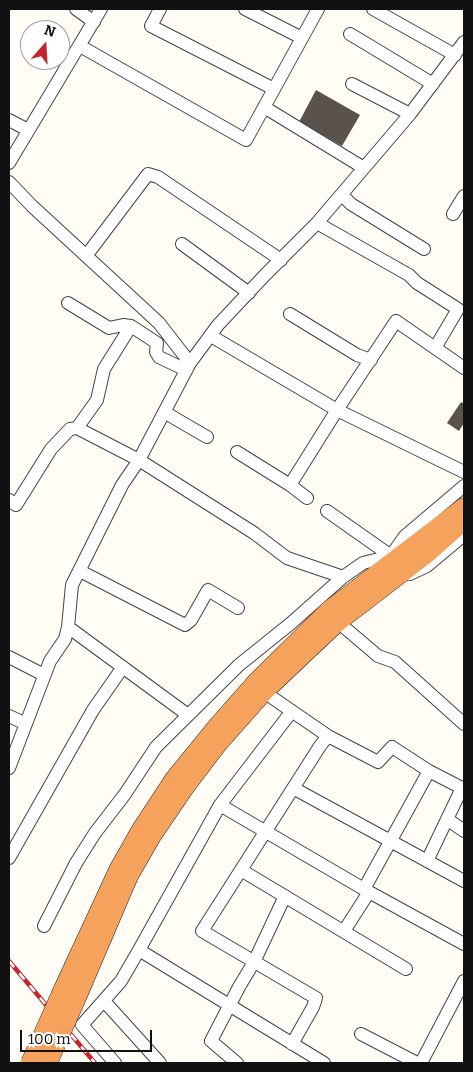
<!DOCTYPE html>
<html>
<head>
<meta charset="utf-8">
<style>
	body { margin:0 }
	#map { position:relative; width:473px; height:1072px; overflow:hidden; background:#fffdf5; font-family:Bitter,serif }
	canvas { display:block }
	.frame { position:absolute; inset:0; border:10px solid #111; pointer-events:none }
	.north { position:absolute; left:20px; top:20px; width:50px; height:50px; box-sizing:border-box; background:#fff; border:1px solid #a0a0a0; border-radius:50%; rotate:19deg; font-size:14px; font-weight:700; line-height:20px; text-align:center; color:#111 }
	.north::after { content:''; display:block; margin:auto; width:18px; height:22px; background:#c4262e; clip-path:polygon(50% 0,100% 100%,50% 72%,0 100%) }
	.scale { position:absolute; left:20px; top:1030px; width:132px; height:22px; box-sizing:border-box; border:2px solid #111; border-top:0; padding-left:6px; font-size:15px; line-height:18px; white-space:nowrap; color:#111; -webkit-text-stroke:4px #fff; paint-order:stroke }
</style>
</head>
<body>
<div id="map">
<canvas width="473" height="1072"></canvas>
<div class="frame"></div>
<div class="north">N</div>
<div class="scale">100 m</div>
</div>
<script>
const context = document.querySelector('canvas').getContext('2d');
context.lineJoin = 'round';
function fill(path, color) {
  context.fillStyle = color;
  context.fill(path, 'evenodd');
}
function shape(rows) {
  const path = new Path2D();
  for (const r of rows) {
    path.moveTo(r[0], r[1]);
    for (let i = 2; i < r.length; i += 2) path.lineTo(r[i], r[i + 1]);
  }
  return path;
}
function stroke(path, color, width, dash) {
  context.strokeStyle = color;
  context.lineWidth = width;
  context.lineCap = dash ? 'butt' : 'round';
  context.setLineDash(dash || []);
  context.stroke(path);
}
fill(shape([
	[316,90,360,115,342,146,299,122],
	[461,402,464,404,464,423,459,431,447,423]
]), '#5a524d');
const minor = shape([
	[76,9,94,22],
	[160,9,151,26,274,89],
	[245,9,302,38],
	[373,9,455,55],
	[350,34,433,84],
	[80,46,246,140,318,9],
	[352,84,410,114],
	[264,107,364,168],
	[9,120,28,130],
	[9,163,101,9],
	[9,182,32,206,159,323,190,363],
	[342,195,351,204,424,249],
	[453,214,464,196],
	[317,223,409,275,417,283,458,309,435,348],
	[182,244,249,293],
	[86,256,148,174,158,177,281,260],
	[68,303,109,328,123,325,131,326],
	[290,314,357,355,371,360],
	[211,336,337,410,290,485],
	[464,368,396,321,337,410,464,472],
	[164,412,207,437],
	[77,428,97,400,104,369,131,326,157,343,156,352,159,357,186,370],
	[237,452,290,485,307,498],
	[9,500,16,505,51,449,70,429,77,428,139,460,254,533,287,558,343,577],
	[327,511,391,556],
	[388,560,405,536,464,486],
	[80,571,185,625,191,620,208,590,238,608],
	[410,574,427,566,464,535],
	[338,622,378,656,395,662,464,724],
	[9,657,44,675],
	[264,692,328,736],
	[188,715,68,627,72,585,122,485,139,460,190,363,218,325,265,275,317,223,410,114,464,42],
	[9,716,26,724],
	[9,768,50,661,65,639,68,627],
	[293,788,464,881],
	[220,805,369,892,464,944],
	[447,819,464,831],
	[9,858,93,710,123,667],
	[427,861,462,788,429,771],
	[241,870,406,969],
	[44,926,76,863,95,833,125,794,156,747,239,665,290,624,343,577,363,563,391,556],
	[344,931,369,892],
	[139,950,324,1063],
	[104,1001,160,1063],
	[361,1034,417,1063],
	[292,1044,313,1007,316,998,202,931,320,746,328,736,378,762,392,747,429,771,364,889],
	[115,1063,82,1025,121,981,139,950,220,805,292,711],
	[237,1063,211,1041,239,987,254,962,285,896],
	[421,1063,464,981]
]);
const highway = shape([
	[62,991,118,870,140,831,174,779,218,725,256,682,329,610,464,507],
	[76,1000,129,876,152,836,186,786,218,744,264,692,338,622,428,553,464,521]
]);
stroke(minor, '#444', 14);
stroke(highway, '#222', 19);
stroke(minor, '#fff', 12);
stroke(highway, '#f5a25d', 18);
const rail = shape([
	[9,961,95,1063]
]);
stroke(rail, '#c4262e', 4.5);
stroke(rail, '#fff', 2.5, [8]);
const highwayBridge = shape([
	[30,1063,62,991],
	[48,1063,76,1000]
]);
stroke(highwayBridge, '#222', 19, []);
stroke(highwayBridge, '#f5a25d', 18);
</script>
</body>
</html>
